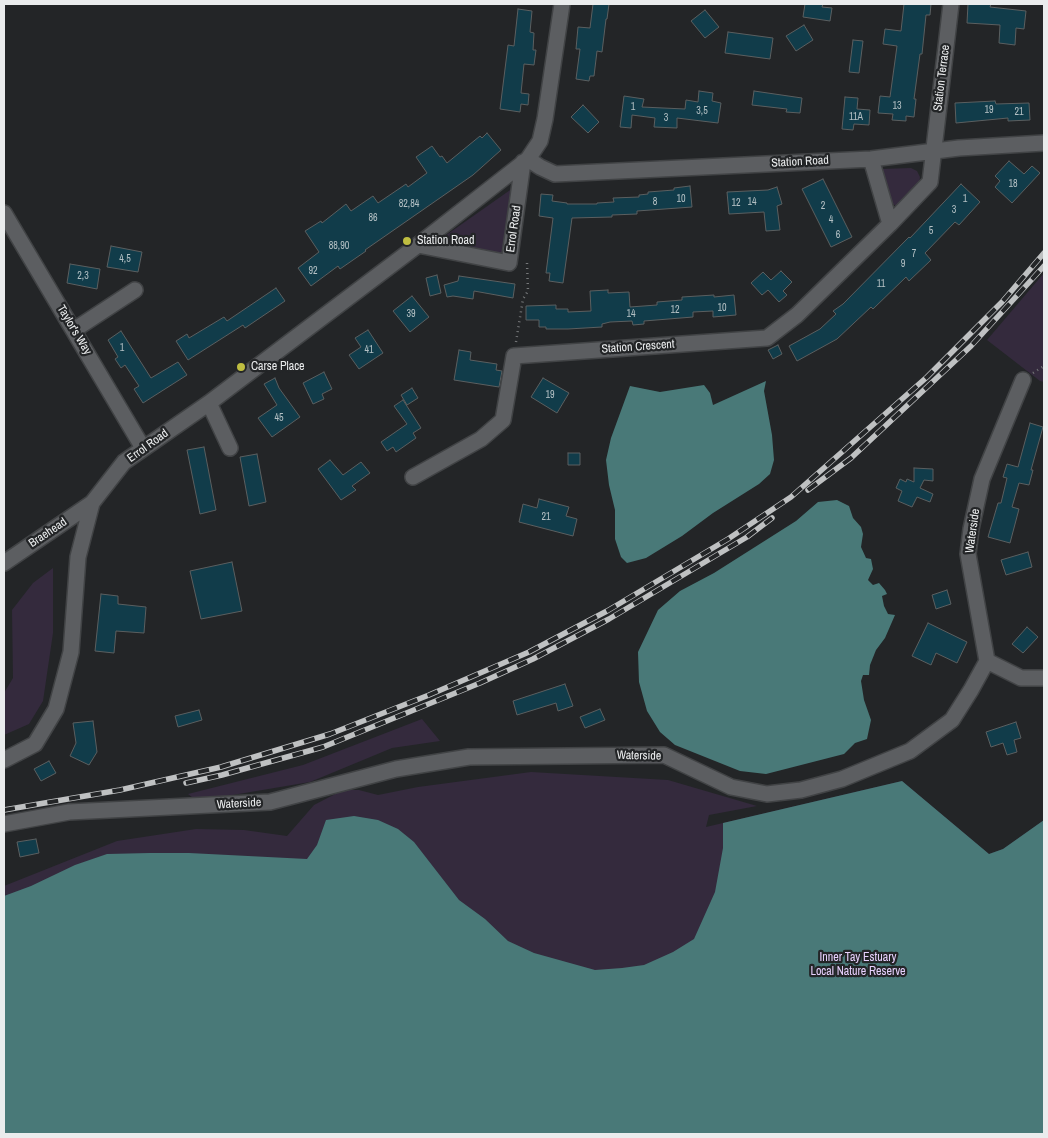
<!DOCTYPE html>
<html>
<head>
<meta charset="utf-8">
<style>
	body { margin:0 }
	#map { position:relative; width:1048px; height:1138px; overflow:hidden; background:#232527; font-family:"Archivo Narrow",sans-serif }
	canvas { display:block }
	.frame { position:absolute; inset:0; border:5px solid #eaeced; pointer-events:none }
</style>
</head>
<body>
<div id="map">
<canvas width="1048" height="1138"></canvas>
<div class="frame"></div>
</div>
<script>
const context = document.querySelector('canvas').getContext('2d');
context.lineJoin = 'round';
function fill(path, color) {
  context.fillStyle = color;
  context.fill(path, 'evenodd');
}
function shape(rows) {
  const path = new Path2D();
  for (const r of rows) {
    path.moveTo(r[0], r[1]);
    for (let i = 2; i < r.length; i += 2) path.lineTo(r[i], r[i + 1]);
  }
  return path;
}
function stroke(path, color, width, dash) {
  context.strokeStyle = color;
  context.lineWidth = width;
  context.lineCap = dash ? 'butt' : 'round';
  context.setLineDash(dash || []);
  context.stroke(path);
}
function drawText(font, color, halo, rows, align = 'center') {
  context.font = font + ' "Archivo Narrow",sans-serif';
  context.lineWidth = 4.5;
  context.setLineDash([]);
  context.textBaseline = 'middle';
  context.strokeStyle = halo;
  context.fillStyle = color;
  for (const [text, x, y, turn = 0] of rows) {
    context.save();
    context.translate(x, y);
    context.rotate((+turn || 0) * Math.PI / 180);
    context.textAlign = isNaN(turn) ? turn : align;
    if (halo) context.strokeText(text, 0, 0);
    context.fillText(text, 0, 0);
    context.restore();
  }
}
fill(shape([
	[911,168,917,171,920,177,919,184,896,206,893,204,881,178,881,169],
	[513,188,505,250,502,254,442,242,442,238],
	[1044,273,1044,382,1040,381,987,340],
	[53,568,53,633,43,701,29,724,4,735,4,693,13,678,12,610,33,583],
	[422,719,440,741,392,748,310,782,197,801,188,794,303,765],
	[531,772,668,780,757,806,709,815,706,827,902,781,989,854,1003,849,1044,820,1044,1134,4,1134,4,886,117,841,196,829,244,830,287,836,314,805,343,790,359,790,378,795,418,787]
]), '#342a3d');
fill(shape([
	[766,381,764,391,772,435,774,460,770,474,759,484,713,513,682,536,646,558,627,563,621,557,615,539,615,510,609,485,606,460,611,438,630,386,660,392,704,385,710,393,713,405],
	[837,500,849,506,853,518,861,527,863,534,861,547,866,558,871,559,873,569,868,580,873,585,879,583,885,590,887,594,882,596,884,606,888,614,895,615,885,638,876,650,870,665,869,675,863,675,861,681,864,700,871,720,867,739,855,743,844,754,766,774,740,771,675,745,660,732,647,711,639,682,638,652,658,610,680,591,714,573,796,521,818,502],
	[902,781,989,854,1003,849,1044,820,1044,1134,4,1134,4,896,31,886,75,865,107,854,150,853,189,853,307,859,317,845,326,820,354,816,378,820,398,829,414,842,459,900,485,919,508,941,534,953,595,970,622,968,644,965,673,952,694,939,715,892,723,848,723,823]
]), '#497978');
const building = shape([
	[593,4,609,4,607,19,606,19,602,52,597,51,594,76,590,76,589,81,576,79,580,49,576,49,578,27,590,28,593,4],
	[805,4,823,4,822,7,832,8,830,21,803,17,805,4],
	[904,4,931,4,930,15,926,15,922,54,920,54,914,99,916,99,914,117,906,116,906,121,892,120,893,114,878,113,880,96,890,97,897,46,883,44,885,29,901,31,904,4],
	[968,4,991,4,990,7,1026,11,1024,29,1016,28,1015,45,999,43,1000,25,967,23,968,4],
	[518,9,532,11,530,32,534,33,533,50,536,50,534,65,524,64,521,93,529,94,528,105,521,104,520,112,500,109,508,45,514,46,518,9],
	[705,10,719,27,705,38,691,21,705,10],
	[804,25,813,40,796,51,786,36,804,25],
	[728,32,773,38,770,59,725,53,728,32],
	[853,40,863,41,859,73,849,72,853,40],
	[699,91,713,93,712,101,721,103,718,123,677,118,677,128,654,127,655,118,632,115,631,128,620,127,624,96,644,99,642,107,685,109,686,100,698,102,699,91],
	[754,91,802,98,800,113,786,112,787,109,752,105,754,91],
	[845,97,858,98,857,109,870,110,869,125,854,124,853,130,842,129,845,97],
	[995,101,996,104,1029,103,1030,120,1008,121,1008,118,956,123,955,103,995,101],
	[583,105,599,122,588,133,571,117,583,105],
	[487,133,501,150,473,175,365,250,366,251,340,269,338,266,311,286,298,268,319,252,305,231,321,221,322,223,346,204,351,211,373,196,378,203,406,184,408,187,427,173,416,157,432,146,440,157,442,156,447,163,480,136,482,138,487,133],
	[1009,161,1024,174,1032,166,1040,173,1012,203,995,187,1000,181,995,176,1009,161],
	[823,179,852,237,831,247,802,189,823,179],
	[961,184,980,202,959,225,955,222,925,253,931,260,909,281,906,277,873,309,871,307,837,339,797,361,789,346,820,329,836,314,833,311,843,304,909,237,910,238,961,184],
	[690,186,692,207,637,211,637,214,612,215,612,217,572,218,563,283,549,281,550,273,546,273,553,218,539,216,541,194,553,195,552,201,567,203,567,204,597,204,597,203,614,202,613,198,639,197,639,195,648,194,648,192,674,190,674,188,690,186],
	[777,187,782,204,777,206,780,230,766,231,764,212,729,214,727,192,768,190,777,187],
	[111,246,142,252,138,272,107,267,111,246],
	[70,264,100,269,97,289,67,283,70,264],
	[781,271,792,282,783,291,787,295,779,302,768,290,762,295,751,283,763,272,771,280,781,271],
	[437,275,441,293,430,296,426,278,437,275],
	[459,276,515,284,513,298,474,291,473,299,453,296,447,297,444,285,458,281,459,276],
	[276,288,285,301,245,328,243,325,188,360,176,341,187,334,189,338,224,317,227,321,276,288],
	[608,290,608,293,629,292,630,307,657,305,657,302,682,300,682,297,714,295,714,297,734,295,736,315,713,317,713,311,693,312,693,317,644,321,644,324,633,325,632,321,610,322,602,324,602,327,568,329,546,329,546,327,539,327,539,320,526,320,526,306,556,305,556,309,568,309,568,312,591,311,590,291,608,290],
	[412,296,429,317,410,332,393,311,412,296],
	[368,330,383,353,359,369,349,355,361,347,355,338,368,330],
	[121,331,151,378,178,362,187,375,143,403,134,389,139,386,125,365,121,368,115,359,118,357,108,340,121,331],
	[778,345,782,354,773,359,768,350,778,345],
	[459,350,471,352,470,360,497,364,496,370,502,371,499,387,454,380,459,350],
	[324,372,332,389,322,394,324,399,313,404,303,383,324,372],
	[275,378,279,388,300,417,272,437,258,418,277,405,264,384,275,378],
	[543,378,569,393,557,413,531,397,543,378],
	[412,388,418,398,407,405,401,395,412,388],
	[403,400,421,428,413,433,416,438,396,452,393,447,387,451,381,442,407,424,394,406,403,400],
	[1030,423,1043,427,1031,470,1033,470,1029,485,1019,483,1012,507,1019,509,1010,543,988,537,998,503,1001,503,1007,478,1003,477,1007,464,1018,467,1030,423],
	[204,447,216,510,200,514,187,450,204,447],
	[568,453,580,453,580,465,568,465,568,453],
	[257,454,266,502,249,506,240,457,257,454],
	[330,460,343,475,361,462,370,473,352,486,356,490,341,500,318,469,330,460],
	[914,468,933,469,933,481,924,480,920,488,933,494,930,502,917,497,912,507,898,501,902,491,896,488,900,479,906,482,907,479,914,482,914,468],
	[539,499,569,507,566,516,577,519,573,536,519,522,523,504,537,508,539,499],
	[1028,552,1032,567,1006,575,1001,560,1028,552],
	[232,562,242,611,201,619,190,571,232,562],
	[947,590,951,604,936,609,932,595,947,590],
	[101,594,118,596,118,604,146,607,144,633,116,631,114,653,95,651,101,594],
	[928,623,967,642,957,663,936,653,931,665,912,656,928,623],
	[1027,627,1038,637,1023,653,1012,644,1027,627],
	[565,684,573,706,558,711,556,703,517,715,513,701,565,684],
	[600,709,605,720,585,728,580,717,600,709],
	[199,710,202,720,178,727,175,716,199,710],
	[93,721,97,752,89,765,70,756,76,743,73,723,93,721],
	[1016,722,1021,738,1014,740,1017,752,1007,755,1003,743,991,747,986,732,1016,722],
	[49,761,56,773,41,781,34,769,49,761],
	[36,839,39,853,20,857,17,842,36,839]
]);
fill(building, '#113c4a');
stroke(building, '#5b5f60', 1);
const minor = shape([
	[528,159,540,167,555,174,871,159,959,148,1044,143],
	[871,159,890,224],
	[4,213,143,448],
	[418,245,509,263,523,162],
	[74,330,135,290],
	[209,403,230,448],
	[413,477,481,439,503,420,514,356,767,338,797,315,890,224,930,182,951,4],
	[4,563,92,503],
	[987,661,1021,678,1044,678],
	[4,760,35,744,56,709,71,652,78,557,92,503,124,462,209,403,418,245,528,159,540,141,545,119,562,4],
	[4,824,69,812,270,802,396,769,469,757,664,755,731,787,767,794,801,790,842,779,910,751,952,720,971,690,987,661,968,554,971,529,982,479,1023,380]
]);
stroke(minor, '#414345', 18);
stroke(shape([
	[516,342,523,299,528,291,527,263,524,262],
	[1033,373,1044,366]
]), '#76787a', 2.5, [1, 4]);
stroke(minor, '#5c5e61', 15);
const rail = shape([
	[808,490,851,458,971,346,1044,266],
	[186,783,222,775,323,747,480,683,533,659,609,619,747,537,772,518],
	[4,810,120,790,221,767,330,734,429,695,529,652,607,611,728,539,791,497,927,377,1002,302,1044,253]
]);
stroke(rail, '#bfc1c2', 5.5);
stroke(rail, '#232527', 4, [11]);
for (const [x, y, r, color] of [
	[407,241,5,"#bfbe41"],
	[241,367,5,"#bfbe41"]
]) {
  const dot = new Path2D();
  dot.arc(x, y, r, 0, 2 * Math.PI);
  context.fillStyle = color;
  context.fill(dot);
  stroke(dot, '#232527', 2);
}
drawText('10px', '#b4c0c4', null, [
	["13",897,106],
	["1",633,107],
	["19",989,110],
	["3,5",702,111],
	["21",1019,112],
	["11A",856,117],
	["3",666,118],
	["18",1013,184],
	["10",681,199],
	["1",965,199],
	["8",655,202],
	["14",752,202],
	["12",736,203],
	["82,84",409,204],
	["2",823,206],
	["3",954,210],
	["86",373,218],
	["4",831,220],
	["5",931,231],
	["6",838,235],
	["88,90",339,246],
	["7",914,254],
	["4,5",125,259],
	["9",903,264],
	["92",313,271],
	["2,3",83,276],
	["11",881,284],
	["10",722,308],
	["12",675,310],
	["39",411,314],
	["14",631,314],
	["1",122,348],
	["41",369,350],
	["19",550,395],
	["45",279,418],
	["21",546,517]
]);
drawText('12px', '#eaeced', '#232527', [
	["Station Terrace",942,78,-83],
	["Station Road",800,162,-3],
	["Errol Road",514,229,-82],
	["Taylor's Way",74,330,59],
	["Station Crescent",638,347,-4],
	["Errol Road",148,446,-36],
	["Waterside",973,531,-82],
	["Braehead",48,533,-34],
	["Waterside",639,756,1],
	["Waterside",239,804,-3]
]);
drawText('12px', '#eaeced', '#232527', [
	["Station Road",417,241],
	["Carse Place",251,367]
], 'left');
drawText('12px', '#e8d1fe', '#232527', [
	["Inner Tay Estuary",858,958],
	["Local Nature Reserve",858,972]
]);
</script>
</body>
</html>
